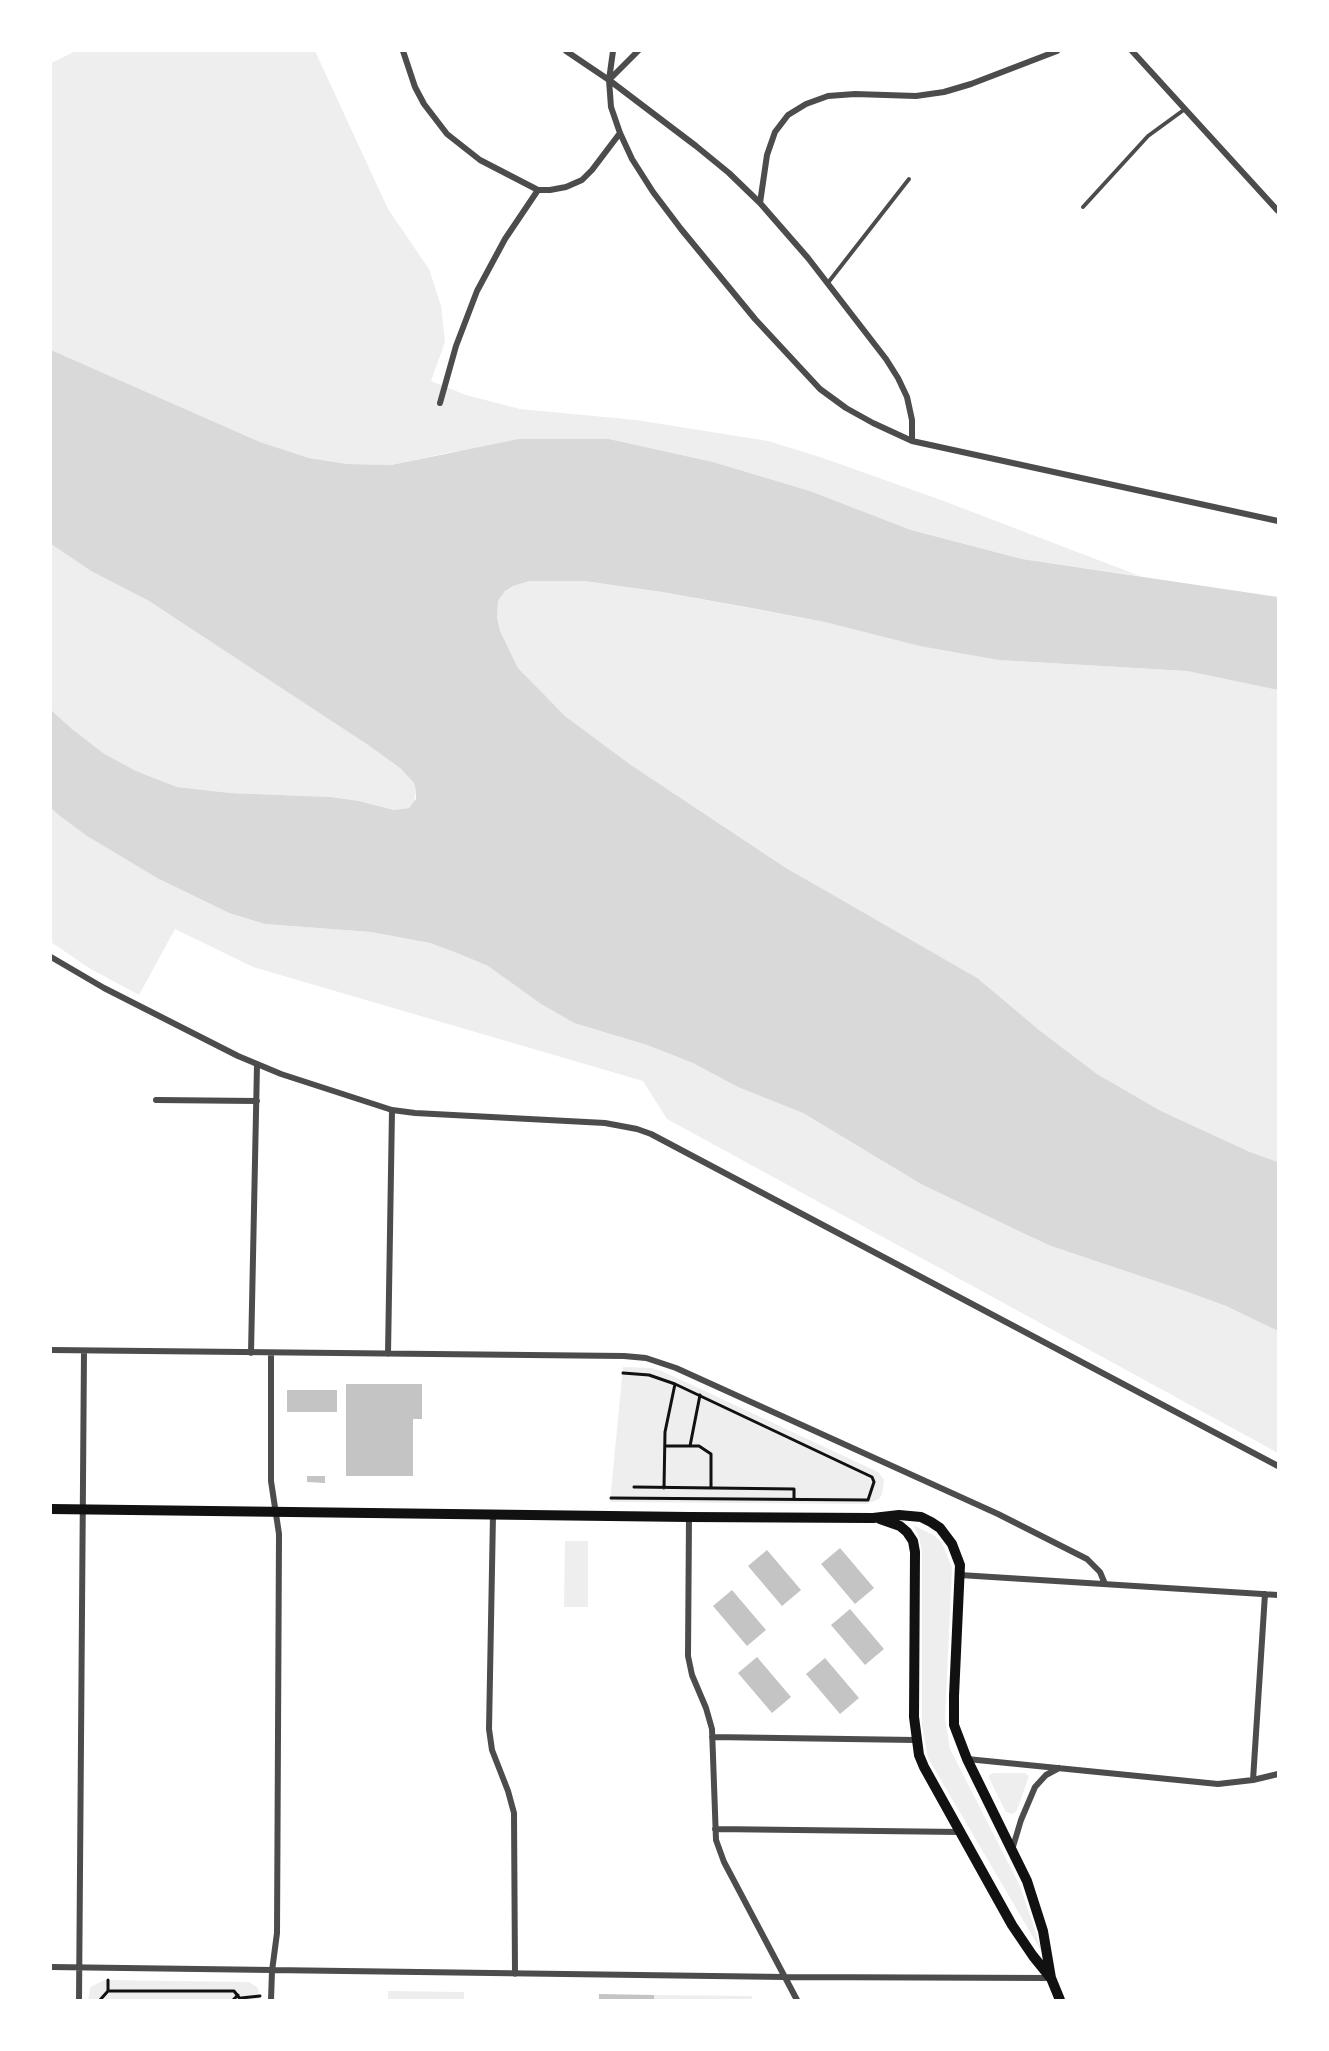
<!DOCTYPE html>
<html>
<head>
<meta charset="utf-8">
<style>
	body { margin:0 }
	#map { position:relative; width:1329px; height:2051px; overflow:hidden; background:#fff; font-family:Jost,sans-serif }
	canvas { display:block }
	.frame { position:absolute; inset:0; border:52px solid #fff; pointer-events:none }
</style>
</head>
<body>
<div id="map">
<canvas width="1329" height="2051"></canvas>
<div class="frame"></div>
</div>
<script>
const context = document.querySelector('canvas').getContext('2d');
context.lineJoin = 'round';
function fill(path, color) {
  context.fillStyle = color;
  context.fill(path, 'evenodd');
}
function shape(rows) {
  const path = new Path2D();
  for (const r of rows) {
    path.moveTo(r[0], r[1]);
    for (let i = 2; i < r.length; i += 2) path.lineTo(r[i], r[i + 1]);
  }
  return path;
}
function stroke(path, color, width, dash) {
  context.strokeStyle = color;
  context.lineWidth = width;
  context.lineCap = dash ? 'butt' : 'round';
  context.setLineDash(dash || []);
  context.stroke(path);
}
fill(shape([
	[76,51,315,51,388,209,429,269,441,306,445,342,431,381,466,395,520,409,636,420,768,441,820,457,941,500,1140,576,1022,559,911,530,810,491,713,462,609,439,452,452,391,465,347,464,309,458,260,442,51,350,51,63],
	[51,544,91,571,149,601,368,745,400,768,414,783,416,791,414,804,409,808,394,810,359,801,331,797,230,793,177,787,136,771,103,753,72,729,51,710],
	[530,581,584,581,662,592,825,622,999,660,1187,671,1278,690,1278,1162,1250,1152,1161,1111,1097,1074,1039,1030,877,922,786,868,631,765,565,716,518,668,500,631,497,617,498,601,505,591,513,586],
	[51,808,87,836,157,878,229,913,265,924,371,932,430,943,457,953,488,966,541,1004,574,1023,647,1045,693,1063,739,1087,803,1113,921,1184,1027,1235,1051,1246,1185,1291,1226,1306,1278,1331,1278,1453,667,1119,643,1081,253,967,175,929,139,995,89,968,51,942],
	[623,1367,651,1368,662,1371,878,1472,884,1480,882,1494,879,1499,867,1504,610,1502],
	[913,1525,935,1536,942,1543,952,1567,945,1718,950,1749,1020,1886,1043,1954,928,1758,922,1726,922,1552,919,1537],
	[565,1541,588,1541,588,1607,564,1607],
	[994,1773,1025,1773,1029,1776,1017,1810,1013,1814,1006,1812,989,1778,989,1775],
	[105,1980,249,1982,258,1988,260,2000,88,2000,90,1989,92,1986],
	[388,1991,464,1992,464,2000,388,2000],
	[654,1995,752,1996,752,2000,654,2000]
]), '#eee');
fill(shape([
	[51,350,260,442,309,458,347,464,391,465,519,439,609,439,713,462,810,491,911,530,1022,559,1278,597,1278,690,1187,671,999,660,920,646,825,622,751,608,662,592,584,581,530,581,513,586,505,591,498,601,497,617,500,631,518,668,565,716,631,765,786,868,977,978,1039,1030,1097,1074,1161,1111,1250,1152,1278,1162,1278,1331,1226,1306,1185,1291,1051,1246,1027,1235,921,1184,803,1113,738,1087,693,1063,647,1045,574,1023,541,1004,488,966,457,953,430,943,371,932,265,924,229,913,157,878,87,836,60,816,51,808,51,710,72,729,103,753,136,771,177,787,230,793,331,797,359,801,394,810,409,808,416,799,416,791,414,783,400,768,368,745,149,601,91,571,51,544]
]), '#d9d9d9');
fill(shape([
	[346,1384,422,1384,422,1419,413,1419,413,1476,346,1476],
	[287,1390,337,1390,337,1412,287,1412],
	[307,1476,325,1476,325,1483,307,1482],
	[840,1548,874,1588,855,1604,821,1564],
	[767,1550,801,1590,782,1606,748,1566],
	[732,1590,766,1630,747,1646,713,1606],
	[850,1609,884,1649,865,1665,831,1625],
	[757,1657,791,1697,772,1713,738,1673],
	[825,1658,859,1698,840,1714,806,1674],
	[599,1994,654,1995,654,2000,599,2000]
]), '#c4c4c4');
stroke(shape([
	[665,1446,699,1446,711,1454,711,1488],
	[690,1446,700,1395],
	[634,1487,794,1489,794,1499],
	[664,1488,665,1432,675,1384],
	[611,1498,868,1500,874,1482,872,1477,675,1384,649,1375,623,1373],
	[108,1980,108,1991],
	[241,1998,260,1996],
	[100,2000,108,1991,234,1991,241,2000],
	[233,2000,238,1995]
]), '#111', 3);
stroke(shape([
	[1083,207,1148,136,1185,109],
	[827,284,909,179]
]), '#4c4c4c', 4);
stroke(shape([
	[403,51,415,87,424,104,447,134,480,160,538,190,550,190,566,187,582,180,592,170,620,133],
	[566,51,609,80,696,146,729,173,760,203,808,258,886,359,898,378,907,397,912,420,912,441],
	[613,51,609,80,611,107,620,133,632,159,653,192,681,229,755,319,820,389,846,408,873,423,912,441,1278,521],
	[1132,51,1278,211],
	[610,79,638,51],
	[760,203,767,155,775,132,788,115,806,104,828,96,855,94,916,96,944,92,971,84,1057,51],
	[440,403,456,346,477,291,505,239,538,190],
	[51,957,104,988,238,1056,281,1074,392,1110,415,1113,605,1123,637,1129,651,1134,1278,1466],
	[156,1100,257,1101],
	[51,1350,624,1356,646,1358,676,1368,998,1514,1087,1559,1100,1572,1105,1584],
	[251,1353,257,1065],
	[388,1354,392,1110],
	[493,1515,489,1729,492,1750,508,1791,514,1813,515,1974],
	[689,1517,688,1656,692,1675,706,1708,712,1729,716,1840,724,1862,797,2000],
	[960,1575,1278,1595],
	[712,1737,915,1740],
	[967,1759,1218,1784,1253,1780,1278,1774],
	[1253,1780,1265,1594],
	[715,1829,960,1832],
	[1012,1850,1021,1820,1035,1787,1046,1775,1059,1768],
	[51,1967,785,1977,1049,1978],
	[79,2000,84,1351],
	[271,2000,272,1971,277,1933,279,1534,271,1481,271,1353]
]), '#4c4c4c', 6);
stroke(shape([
	[51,1509,689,1517,873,1518,899,1515,921,1517,931,1522,940,1528,952,1544,960,1565,954,1696,954,1725,967,1759,1027,1881,1043,1931,1051,1978,1060,2000],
	[880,1519,900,1526,907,1532,913,1541,915,1552,914,1717,919,1755,924,1767,1012,1925,1033,1956,1050,1977]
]), '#111', 10);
</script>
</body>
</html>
